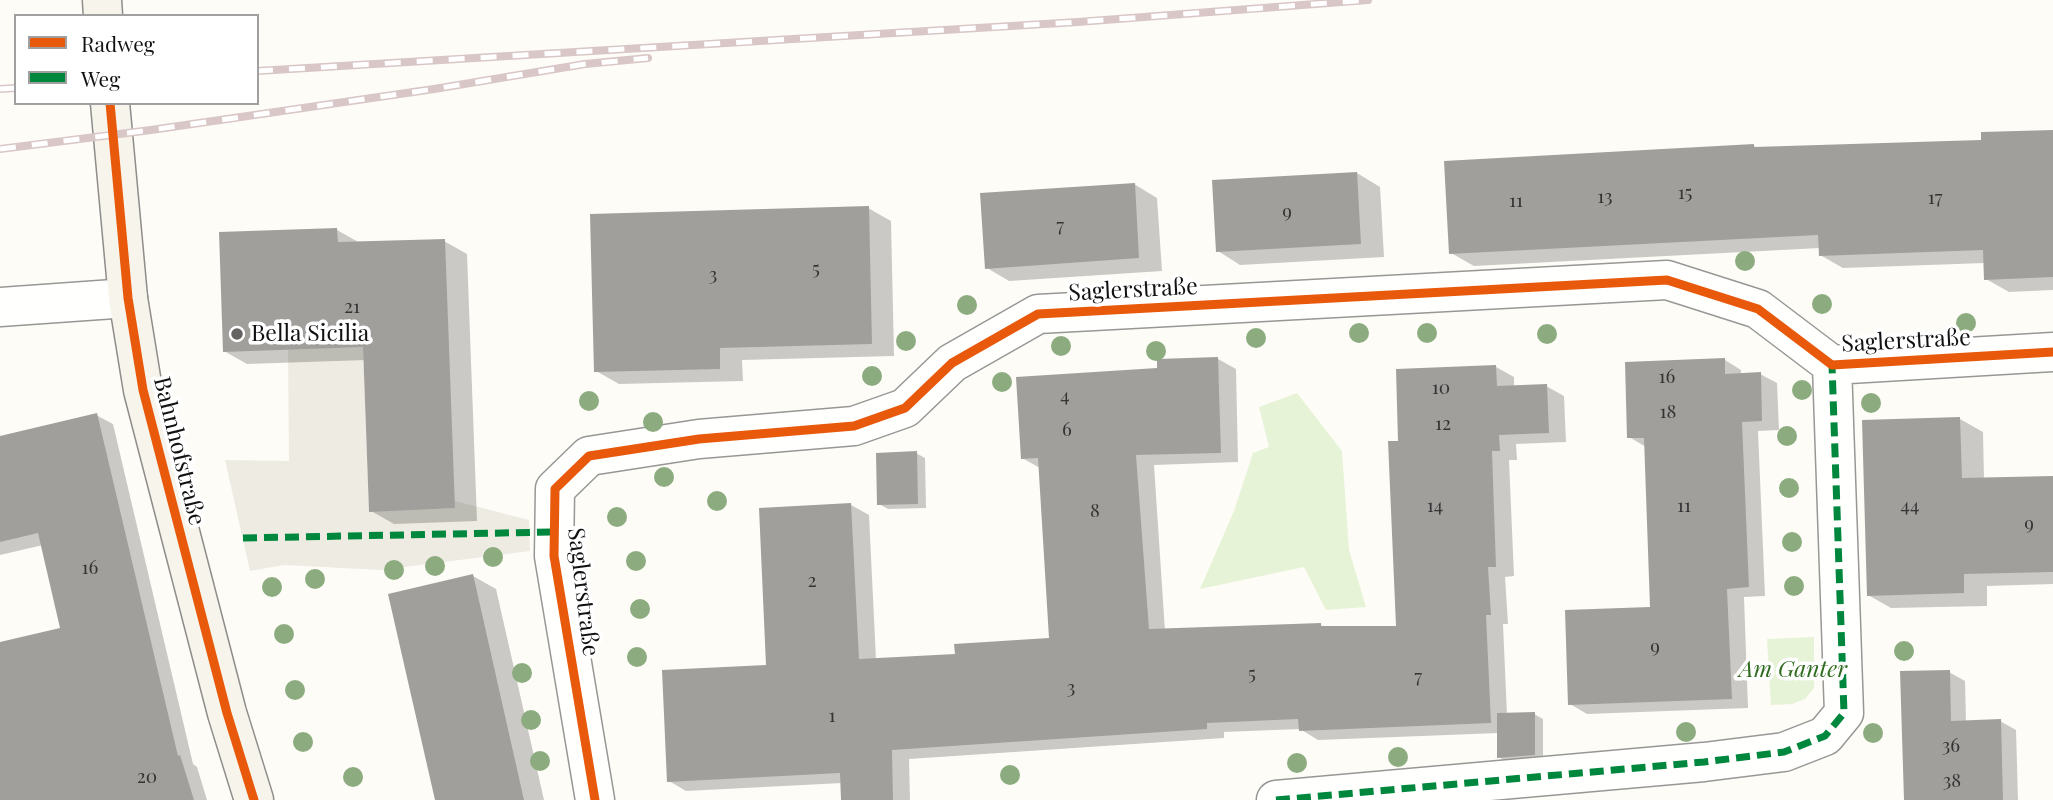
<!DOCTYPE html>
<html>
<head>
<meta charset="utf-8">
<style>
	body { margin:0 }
	#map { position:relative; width:2053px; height:800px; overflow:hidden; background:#fdfcf7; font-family:"Playfair Display",serif }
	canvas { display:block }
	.legend { position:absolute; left:14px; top:14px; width:245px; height:91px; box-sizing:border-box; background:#fff; border:2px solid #a0a0a0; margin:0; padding:9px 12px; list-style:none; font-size:21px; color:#111 }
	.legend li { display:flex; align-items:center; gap:14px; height:35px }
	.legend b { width:35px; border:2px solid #a0a0a0 }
</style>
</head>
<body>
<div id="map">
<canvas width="2053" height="800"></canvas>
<ul class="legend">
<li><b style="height:9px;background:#e8590c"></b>Radweg</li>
<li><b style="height:9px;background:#00873e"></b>Weg</li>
</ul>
</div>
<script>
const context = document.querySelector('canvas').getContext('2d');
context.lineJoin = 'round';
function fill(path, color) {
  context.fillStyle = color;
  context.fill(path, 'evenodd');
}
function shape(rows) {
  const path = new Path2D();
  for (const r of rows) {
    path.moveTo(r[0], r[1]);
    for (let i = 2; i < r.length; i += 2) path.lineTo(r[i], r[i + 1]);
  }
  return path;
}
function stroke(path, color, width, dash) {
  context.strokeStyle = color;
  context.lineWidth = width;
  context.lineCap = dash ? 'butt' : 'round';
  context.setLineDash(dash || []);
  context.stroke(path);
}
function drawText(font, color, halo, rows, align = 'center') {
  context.font = font + ' "Playfair Display",serif';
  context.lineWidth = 7;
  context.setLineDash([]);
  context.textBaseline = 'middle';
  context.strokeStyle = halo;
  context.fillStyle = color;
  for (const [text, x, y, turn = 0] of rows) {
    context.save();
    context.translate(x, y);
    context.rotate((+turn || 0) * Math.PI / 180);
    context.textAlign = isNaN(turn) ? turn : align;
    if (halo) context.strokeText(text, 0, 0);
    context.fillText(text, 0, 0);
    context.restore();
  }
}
fill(shape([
	[1297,393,1342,451,1349,550,1366,607,1326,610,1304,567,1200,589,1234,511,1253,453,1269,447,1259,407],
	[1814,637,1814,688,1805,699,1792,704,1771,705,1767,639]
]), '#e7f3d7');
fill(shape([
	[363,347,369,511,454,508,455,501,529,520,530,551,381,570,284,565,250,571,225,460,289,461,288,349]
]), '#edebe2');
fill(shape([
	[2053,132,2053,290,2009,292,1986,279,1985,263,1843,268,1820,255,1820,248,1474,266,1451,253,1754,146,1759,149,1983,142],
	[1357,173,1380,187,1384,257,1240,265,1218,251],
	[1134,184,1157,198,1162,271,1009,281,987,268],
	[868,208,891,221,894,356,742,360,743,381,619,384,596,371],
	[337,230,360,243,444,241,467,254,477,521,394,524,371,511,366,360,247,364,224,351],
	[1218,359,1236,369,1238,462,1154,465,1165,631,1320,625,1325,627,1398,627,1400,442,1496,367,1514,377,1514,387,1546,386,1564,396,1566,442,1516,444,1517,460,1509,460,1514,576,1505,577,1508,624,1503,624,1507,715,1534,714,1543,719,1543,759,1507,762,1499,757,1499,733,1318,740,1300,729,1224,732,1224,738,909,759,910,800,843,800,842,783,686,791,669,781,768,667,851,505,869,515,876,660,956,656,1051,639,1040,468,1022,458,1159,369],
	[1725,360,1741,370,1741,375,1760,374,1777,383,1779,430,1758,431,1765,596,1744,597,1748,708,1587,714,1570,704,1652,608,1646,447,1629,437],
	[96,415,113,424,193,764,197,767,207,800,0,800,0,644,62,629,43,545,0,555,0,438],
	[1960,419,1983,432,1984,479,2053,477,2053,584,1987,586,1987,606,1891,608,1868,595],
	[916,453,925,458,926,508,888,509,879,504],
	[473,576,496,589,544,800,437,800],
	[1949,672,1965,681,1966,722,2000,721,2016,730,2018,800,1905,800]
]), '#0003');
fill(shape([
	[2053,130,2053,277,1984,280,1983,250,1819,256,1818,235,1449,254,1444,161,1754,144,1754,147,1981,140,1981,132],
	[1357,172,1361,244,1216,252,1212,180],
	[1135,183,1139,258,985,269,980,193],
	[869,206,872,344,720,348,720,369,594,372,590,214],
	[337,228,338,242,445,239,455,508,369,512,363,347,223,352,219,232],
	[1218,357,1221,453,1136,455,1149,629,1321,623,1321,626,1396,626,1388,441,1398,441,1396,369,1496,365,1497,386,1547,384,1549,433,1499,435,1500,451,1492,451,1496,567,1488,567,1491,615,1486,615,1491,723,1299,731,1298,719,1207,723,1207,729,892,750,893,800,841,800,840,773,667,782,662,670,766,665,759,508,851,503,859,659,955,654,954,644,1049,638,1038,458,1021,459,1016,377,1157,368,1157,359],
	[1725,358,1725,374,1761,372,1762,421,1742,422,1749,587,1727,589,1732,699,1568,705,1565,610,1650,607,1644,438,1627,438,1625,362],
	[97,413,178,756,180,755,194,800,0,800,0,642,60,628,38,533,0,542,0,436],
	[1960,417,1962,478,2053,476,2053,572,1964,574,1964,593,1867,596,1862,420],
	[917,451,918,504,877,505,876,453],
	[473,574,524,800,435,800,388,594],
	[1950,670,1951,721,2001,719,2003,800,1904,800,1900,671],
	[1535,712,1535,755,1497,758,1497,713]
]), '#a19f9c');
const street = shape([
	[0,307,128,298],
	[595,800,554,556,555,489,589,456,699,439,854,426,905,408,952,363,1038,314,1667,280,1758,309,1832,365,2053,352],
	[1276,800,1704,762,1784,752,1825,736,1844,713,1832,365]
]);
const secondary = shape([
	[102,0,103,16],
	[110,103,128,298,143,390,227,713,254,800]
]);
stroke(street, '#979795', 41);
stroke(secondary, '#8e8d8b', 41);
stroke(street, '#fffffe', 38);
stroke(secondary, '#f6f4eb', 38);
const rail = shape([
	[257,71,1078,22,1368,0],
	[0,89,16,88],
	[0,149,151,130,434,89,585,64,648,58]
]);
stroke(rail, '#d9c6c7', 8);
stroke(rail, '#fff', 5, [16]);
stroke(shape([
	[243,538,554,532],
	[1276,800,1704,762,1784,752,1825,736,1844,713,1832,365]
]), '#00873e', 7, [14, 7]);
stroke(shape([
	[110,103,128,298,143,390,227,713,254,800],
	[595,800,554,556,555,489,589,456,699,439,854,426,905,408,952,363,1038,314,1667,280,1758,309,1832,365,2053,352]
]), '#e8590c', 9);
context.fillStyle = '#8cac80';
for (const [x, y] of [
	[1745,261],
	[1822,304],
	[967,305],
	[1966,323],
	[1359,333],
	[1427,333],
	[1547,334],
	[1256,338],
	[906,341],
	[1061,346],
	[1156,351],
	[872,376],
	[1002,382],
	[1802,390],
	[589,401],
	[1871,403],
	[653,422],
	[1787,436],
	[664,477],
	[1789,488],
	[717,501],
	[617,517],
	[1792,542],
	[493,557],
	[636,561],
	[435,566],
	[394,570],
	[315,579],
	[1794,586],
	[272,587],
	[640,609],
	[284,634],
	[1904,651],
	[637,657],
	[522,673],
	[295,690],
	[531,720],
	[1686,732],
	[1873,733],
	[303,742],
	[1398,757],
	[540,761],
	[1297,763],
	[1010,775],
	[353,777]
]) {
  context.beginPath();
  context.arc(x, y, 10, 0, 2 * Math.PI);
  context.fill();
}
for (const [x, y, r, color] of [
	[237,334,7,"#646362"]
]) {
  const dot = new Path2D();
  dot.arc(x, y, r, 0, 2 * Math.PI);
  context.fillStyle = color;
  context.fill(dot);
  stroke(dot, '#fff', 2.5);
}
drawText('19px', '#353434', null, [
	["15",1685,193],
	["13",1605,197],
	["17",1935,198],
	["11",1516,201],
	["9",1287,212],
	["7",1060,226],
	["5",816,269],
	["3",713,275],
	["21",352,307],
	["16",1667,377],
	["10",1441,388],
	["4",1065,396],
	["18",1668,412],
	["12",1443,424],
	["6",1067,430],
	["14",1435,506],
	["11",1684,506],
	["44",1910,506],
	["8",1095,511],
	["9",2029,524],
	["16",90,568],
	["2",812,581],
	["9",1655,647],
	["5",1252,674],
	["7",1418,677],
	["3",1071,688],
	["1",832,716],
	["36",1951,746],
	["20",147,777],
	["38",1952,781]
]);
drawText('23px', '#111', '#fff', [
	["Saglerstraße",1133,290,-3],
	["Saglerstraße",1906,341,-3],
	["Bahnhofstraße",179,451,76],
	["Saglerstraße",583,592,83]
]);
drawText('23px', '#111', '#fff', [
	["Bella Sicilia",251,334]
], 'left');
drawText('italic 23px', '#2f6b1f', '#fff', [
	["Am Ganter",1793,670]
]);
</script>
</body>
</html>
